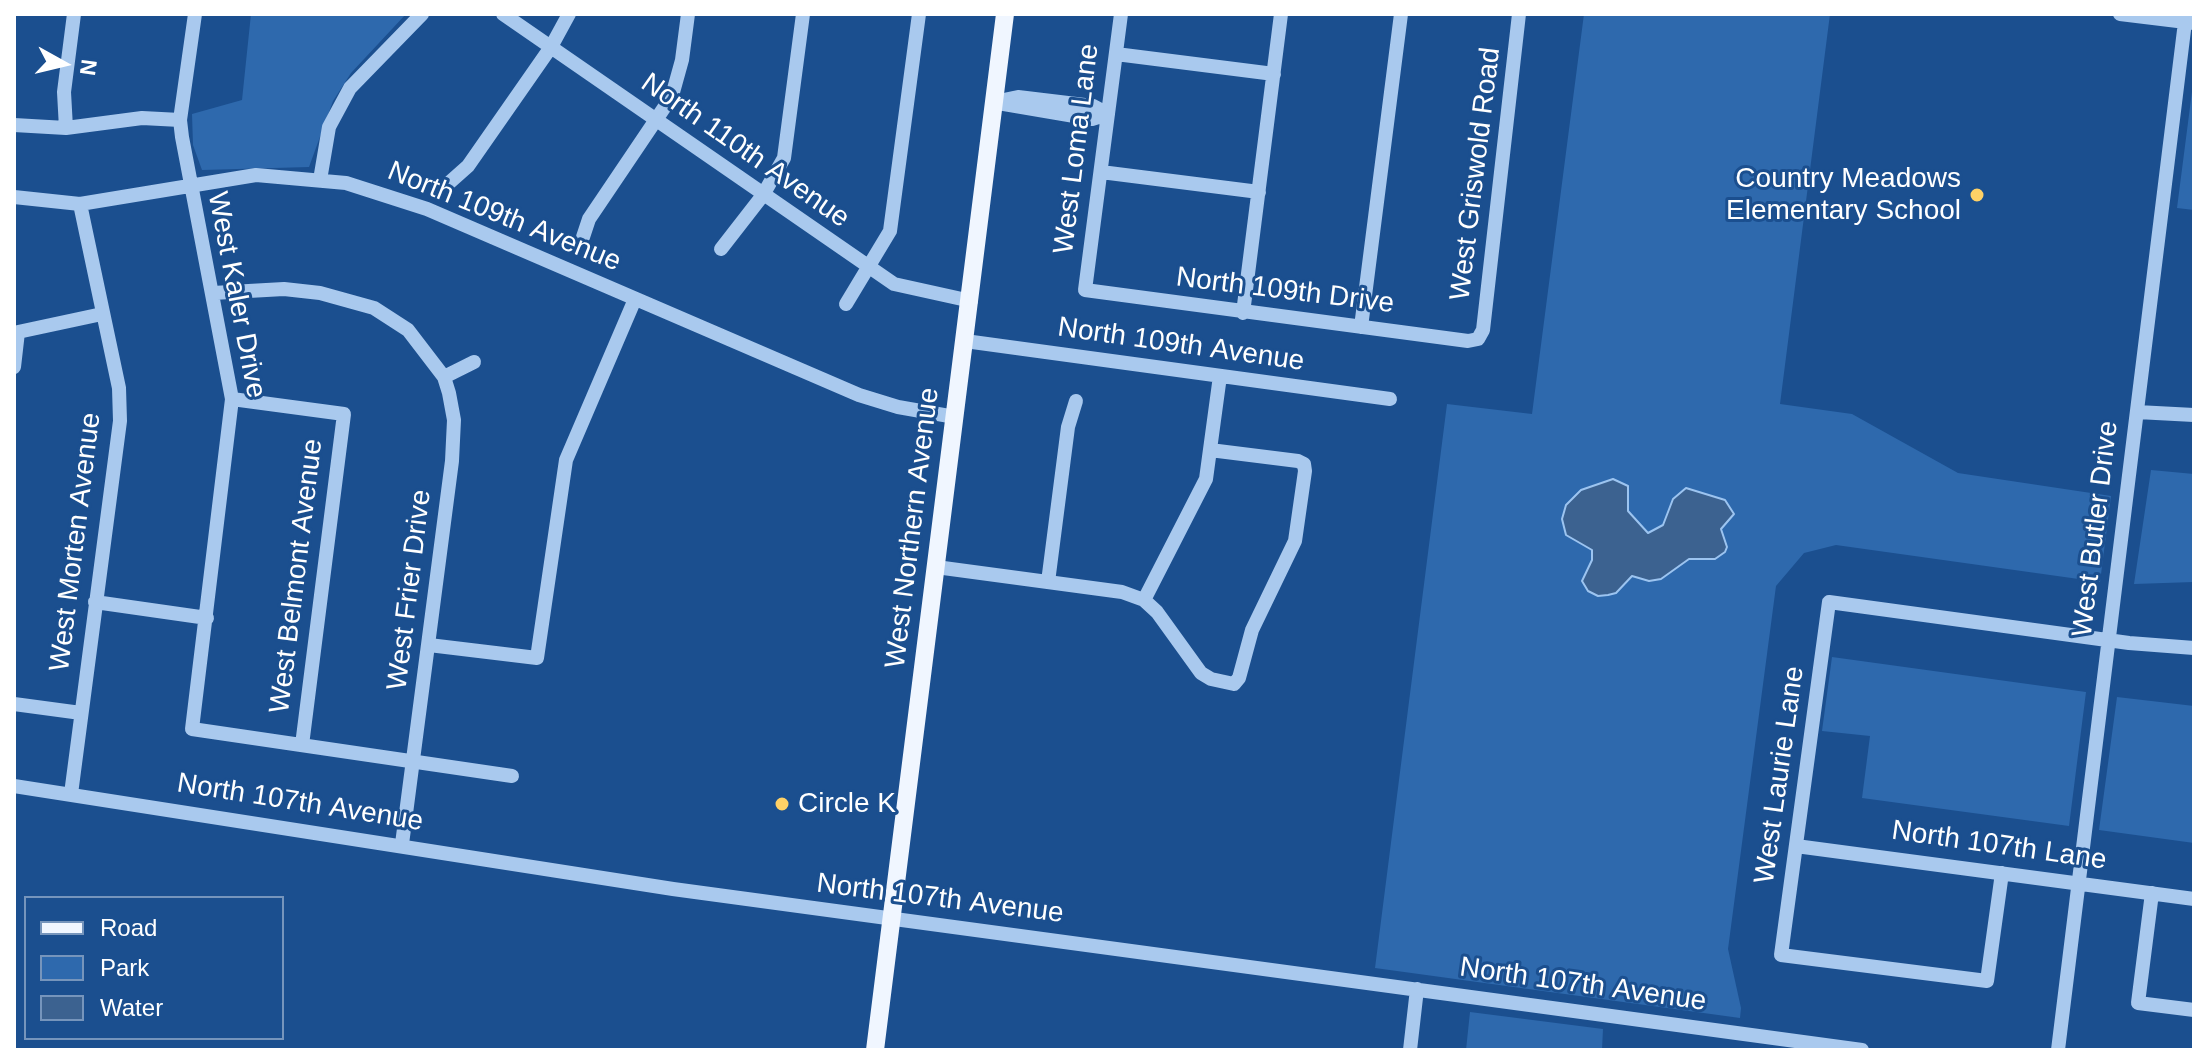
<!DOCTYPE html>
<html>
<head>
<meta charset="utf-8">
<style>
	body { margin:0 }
	#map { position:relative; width:2208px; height:1064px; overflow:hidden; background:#1b4f8f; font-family:Helvetica,sans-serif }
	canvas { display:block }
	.frame { position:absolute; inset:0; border:16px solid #fff; pointer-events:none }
	.legend { position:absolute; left:24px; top:896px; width:260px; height:144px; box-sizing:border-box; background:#1b4f8f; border:2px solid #7695bc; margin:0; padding:10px 14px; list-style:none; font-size:24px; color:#fff }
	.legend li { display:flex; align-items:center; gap:16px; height:40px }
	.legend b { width:40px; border:2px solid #7695bc }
	.north { position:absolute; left:24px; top:24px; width:80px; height:80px; -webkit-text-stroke:6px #1b4f8f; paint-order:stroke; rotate:98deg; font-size:22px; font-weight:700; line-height:32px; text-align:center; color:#fff }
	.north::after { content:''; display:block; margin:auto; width:28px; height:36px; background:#fff; clip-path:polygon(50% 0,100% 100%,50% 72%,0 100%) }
</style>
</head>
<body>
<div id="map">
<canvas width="2208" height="1064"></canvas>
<div class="frame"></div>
<ul class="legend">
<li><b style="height:10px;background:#f0f6ff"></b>Road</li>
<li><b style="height:22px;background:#2e69ad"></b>Park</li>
<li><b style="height:22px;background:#3c6290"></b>Water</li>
</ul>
<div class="north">N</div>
</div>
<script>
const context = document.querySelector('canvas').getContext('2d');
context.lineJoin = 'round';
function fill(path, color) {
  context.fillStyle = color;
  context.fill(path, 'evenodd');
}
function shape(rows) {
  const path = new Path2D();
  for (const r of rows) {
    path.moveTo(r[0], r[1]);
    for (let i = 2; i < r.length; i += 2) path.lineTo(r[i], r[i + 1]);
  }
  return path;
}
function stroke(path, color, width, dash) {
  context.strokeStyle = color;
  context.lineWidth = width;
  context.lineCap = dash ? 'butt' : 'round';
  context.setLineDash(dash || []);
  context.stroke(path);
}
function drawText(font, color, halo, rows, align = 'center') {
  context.font = font + ' Helvetica,sans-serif';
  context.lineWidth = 6;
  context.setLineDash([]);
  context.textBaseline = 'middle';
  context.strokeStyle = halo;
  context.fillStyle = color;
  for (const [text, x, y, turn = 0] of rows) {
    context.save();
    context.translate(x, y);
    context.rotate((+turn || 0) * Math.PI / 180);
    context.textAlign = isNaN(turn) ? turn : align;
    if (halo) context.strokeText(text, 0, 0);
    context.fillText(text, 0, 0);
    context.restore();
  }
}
fill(shape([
	[251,14,406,14,351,73,333,101,309,167,202,170,193,145,192,114,242,100],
	[1584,14,1830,14,1780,404,1852,414,1958,473,2111,496,2100,582,1836,545,1804,553,1776,586,1728,949,1741,1008,1740,1018,1375,968,1447,404,1532,414],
	[2194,76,2194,210,2177,208],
	[2151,470,2194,474,2194,582,2134,584],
	[1832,657,2086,692,2069,826,1862,798,1870,736,1822,731],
	[2117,697,2194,706,2194,843,2099,830],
	[1470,1012,1603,1029,1602,1050,1466,1050]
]), '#2e69ad');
const water = shape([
	[1613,479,1628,486,1628,511,1648,533,1663,525,1673,499,1686,488,1725,500,1734,514,1721,529,1727,547,1725,552,1715,559,1689,559,1661,579,1649,581,1632,576,1616,593,1608,595,1598,596,1588,591,1582,581,1592,560,1592,550,1566,535,1562,519,1566,505,1581,490,1613,479]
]);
fill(water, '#3c6290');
stroke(water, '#9cc4f0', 2);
stroke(shape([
	[195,14,180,120,182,137,232,399,192,729,512,776],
	[503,14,894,284,971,301],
	[1121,14,1085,290,1468,341,1478,339,1483,330,1519,14],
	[2120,14,2194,23],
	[1116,54,1274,74],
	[994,102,1018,97,1093,106,1108,114],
	[998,103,1092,119,1108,114],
	[14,125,66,128,142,118,180,120],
	[66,128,64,92,74,14],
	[1101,172,1259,192],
	[320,180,329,127,350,88,422,14],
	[450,182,468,166,551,47,569,14],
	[14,197,80,204,256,175,346,183,427,209,859,395,898,407,955,417],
	[583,237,589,219,672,96,682,60,688,14],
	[721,249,763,195,784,158,803,14],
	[213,293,284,289,320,293,374,308,408,330,444,377,449,393,454,420,452,461,402,844],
	[846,304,890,231,919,14],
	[1243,313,1281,14],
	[1361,327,1401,14],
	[965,341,1390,399],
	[14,367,18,332,102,314],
	[444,377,474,362],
	[232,399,344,414,302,745],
	[2137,412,2194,415],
	[936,567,1122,592,1144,600,1157,612,1201,673,1211,679,1234,684,1239,678,1252,630,1295,541,1305,471,1304,464,1298,461,1210,450],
	[1048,582,1068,427,1076,401],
	[1144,600,1206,479,1220,376],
	[95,602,207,618],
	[429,645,537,658,566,460,635,299],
	[14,704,81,713],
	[14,786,673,889,1862,1050],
	[71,794,120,421,119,388,80,204],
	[1796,846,2194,899],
	[2002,873,1987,981,1781,955,1829,602,2129,643,2194,648],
	[2152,893,2138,1003,2194,1010],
	[1410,1050,1417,989],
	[2058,1050,2186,14]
]), '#a9c9ee', 14);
stroke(shape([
	[875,1050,1005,14]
]), '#f0f6ff', 18);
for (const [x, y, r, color] of [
	[1977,195,8,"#ffd166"],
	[782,804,8,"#ffd166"]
]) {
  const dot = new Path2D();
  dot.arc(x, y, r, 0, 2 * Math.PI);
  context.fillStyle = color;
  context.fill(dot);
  stroke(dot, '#1b4f8f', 3);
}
drawText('28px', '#fff', '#1b4f8f', [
	["West Loma Lane",1077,149,-83],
	["North 110th Avenue",745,151,35],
	["West Griswold Road",1476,174,-83],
	["North 109th Avenue",504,217,22],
	["North 109th Drive",1285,291,7],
	["West Kaler Drive",236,295,79],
	["North 109th Avenue",1181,345,8],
	["West Northern Avenue",913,528,-83],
	["West Butler Drive",2096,529,-83],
	["West Morten Avenue",76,542,-83],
	["West Belmont Avenue",297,576,-83],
	["West Frier Drive",410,590,-83],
	["West Laurie Lane",1780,775,-82],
	["North 107th Avenue",300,803,9],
	["North 107th Lane",1999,846,8],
	["North 107th Avenue",940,899,7],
	["North 107th Avenue",1583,985,8]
]);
drawText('28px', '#fff', '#1b4f8f', [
	["Country Meadows",1961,179],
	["Elementary School",1961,211],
	["Circle K",798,804,"left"]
], 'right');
</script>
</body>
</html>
